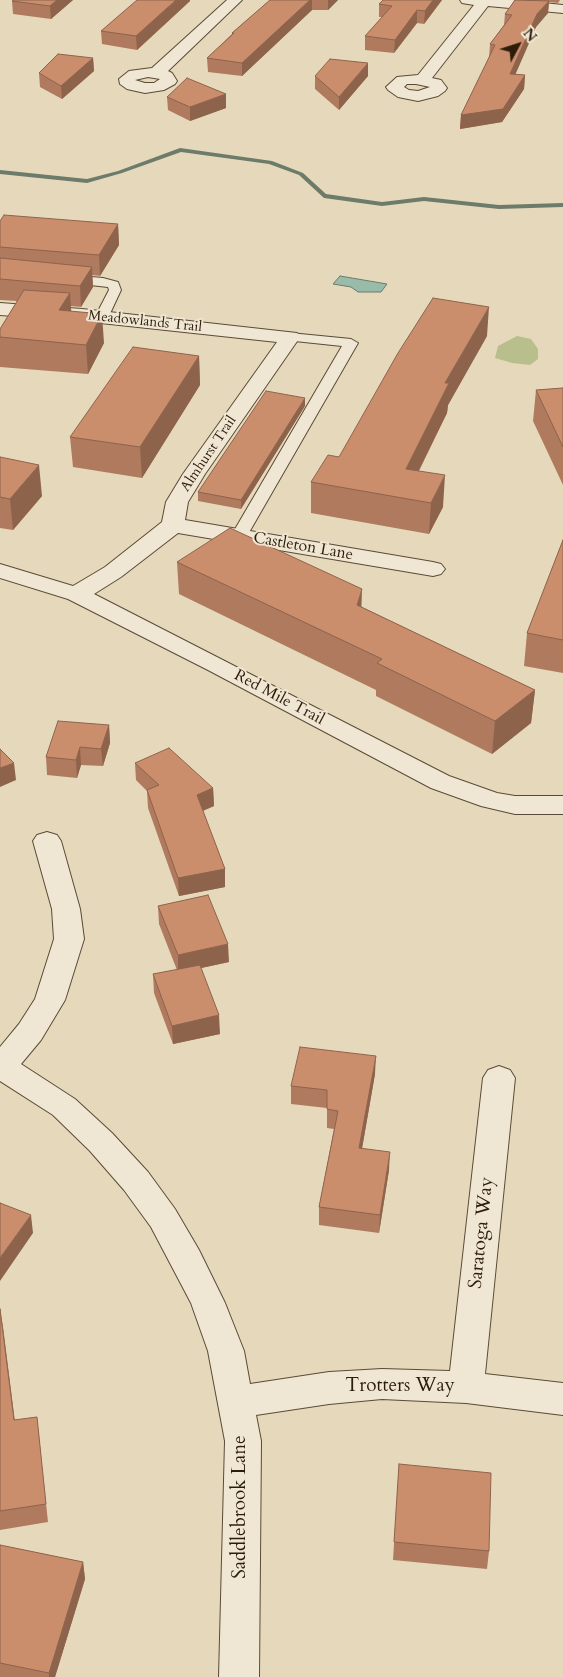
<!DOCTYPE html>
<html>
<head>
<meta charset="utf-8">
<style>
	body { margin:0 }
	#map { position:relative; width:563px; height:1677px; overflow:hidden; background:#e6d9bb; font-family:Cardo,serif }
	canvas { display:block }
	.north { position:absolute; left:493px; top:20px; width:50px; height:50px; -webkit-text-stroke:4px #efe6d3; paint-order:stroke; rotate:50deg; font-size:14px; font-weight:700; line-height:20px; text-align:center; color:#2c1c09 }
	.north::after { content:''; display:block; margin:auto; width:18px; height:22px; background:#2c1c09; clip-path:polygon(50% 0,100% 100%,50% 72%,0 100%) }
</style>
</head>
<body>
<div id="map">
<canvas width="563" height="1677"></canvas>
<div class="north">N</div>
</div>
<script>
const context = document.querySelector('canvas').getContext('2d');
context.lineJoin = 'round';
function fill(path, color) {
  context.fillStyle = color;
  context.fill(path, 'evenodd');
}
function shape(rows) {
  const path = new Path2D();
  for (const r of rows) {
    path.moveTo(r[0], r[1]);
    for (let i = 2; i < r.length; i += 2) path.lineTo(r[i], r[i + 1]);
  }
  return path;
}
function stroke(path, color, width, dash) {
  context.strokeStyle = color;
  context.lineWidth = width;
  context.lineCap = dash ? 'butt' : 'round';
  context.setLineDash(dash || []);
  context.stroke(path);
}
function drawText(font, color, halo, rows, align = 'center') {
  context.font = font + ' Cardo,serif';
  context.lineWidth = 4;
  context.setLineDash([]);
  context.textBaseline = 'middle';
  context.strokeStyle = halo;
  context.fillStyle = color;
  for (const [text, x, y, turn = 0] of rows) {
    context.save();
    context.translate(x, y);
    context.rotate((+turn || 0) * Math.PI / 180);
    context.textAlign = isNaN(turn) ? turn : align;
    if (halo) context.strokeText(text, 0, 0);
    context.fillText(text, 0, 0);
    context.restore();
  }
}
fill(shape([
	[517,336,531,339,538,349,538,359,530,365,512,363,495,358,498,346]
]), '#b9be8d');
const water = shape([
	[340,276,387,284,381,292,358,292,351,287,333,284,340,276]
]);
fill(water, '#98bbaa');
stroke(water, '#6d7b6a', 1);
fill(shape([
	[180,148,272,161,303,173,326,194,382,202,424,197,499,205,563,203,563,207,499,209,424,201,382,206,324,198,299,175,269,164,181,152,122,173,87,183,0,174,0,170,87,179,118,171,180,148]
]), '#6d7b6a');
const service = shape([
	[68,275,103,278,118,282,121,290,107,320,102,321,95,317,109,290,108,287,63,282,62,279,68,275],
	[290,333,351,339,358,343,247,536,244,539,239,541,234,539,231,536,342,346,285,340,283,337,290,333]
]);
const minor = shape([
	[227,0,242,0,168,71,172,73,177,81,175,84,164,90,145,93,127,89,120,84,119,79,129,71,152,68,227,0],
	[148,77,160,79,154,83,145,83,135,80,148,77],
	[460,0,513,0,563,5,563,13,488,6,432,78,441,80,447,88,445,91,438,96,418,101,398,97,388,90,386,87,397,77,418,75,474,5,462,3,460,0],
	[407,84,416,84,430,87,418,91,409,90,404,87,407,84],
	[0,303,82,309,297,333,300,337,205,474,188,502,185,520,433,562,441,564,445,569,441,574,433,576,178,533,121,577,94,594,449,776,497,793,515,796,563,796,563,814,515,814,481,806,431,788,208,670,68,599,0,578,0,564,73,586,105,567,162,522,166,502,183,474,277,342,82,321,0,315,0,303],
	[47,832,57,835,61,841,80,909,84,939,65,1000,41,1040,21,1064,75,1099,112,1133,148,1172,175,1209,199,1250,225,1303,244,1351,250,1384,329,1372,382,1369,450,1371,483,1078,488,1070,499,1066,510,1070,515,1078,485,1374,563,1383,563,1415,466,1403,382,1399,329,1404,256,1415,261,1441,259,1677,219,1677,225,1441,208,1351,191,1303,151,1227,124,1190,90,1151,53,1115,0,1081,0,1047,19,1024,35,999,54,939,52,909,33,841,37,835,47,832]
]);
stroke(service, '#5a4b36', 2);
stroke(minor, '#5a4b36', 2);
fill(service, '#efe6d3');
fill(minor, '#efe6d3');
fill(shape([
	[73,0,51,19,13,14,12,1],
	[270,0,338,0,328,10,312,10,242,76,208,72,207,58,232,34,232,33],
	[442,0,424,24,417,23,394,53,365,50,365,36,382,17,379,17,379,4],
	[515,0,560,0,558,3,549,2,548,13,536,27,515,74,525,75,524,89,502,122,460,129,461,115,489,58,490,44,504,25,505,14],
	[190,1,137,50,102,44,101,31],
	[93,58,94,71,62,99,40,87,39,73],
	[315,76,368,76,339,110,315,89],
	[226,94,226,108,190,121,168,110,167,97],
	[0,221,118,224,119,245,100,276,92,275,93,287,81,307,70,306,71,311,104,343,88,374,0,367,0,329,17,301,0,300],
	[487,336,448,405,447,413,419,471,443,507,429,534,311,513,311,482,339,457],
	[199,356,200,385,142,478,73,467,70,437],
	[563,388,563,485,533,421,536,390],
	[305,406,241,509,198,501,198,492],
	[0,457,42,496,13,530,0,528],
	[563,540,563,673,524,666,527,633],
	[177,562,362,607,535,690,531,723,492,754,376,696,376,690,179,594],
	[109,725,110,743,103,766,81,765,77,778,47,775,46,757],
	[135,763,213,788,214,806,203,811,225,869,225,887,179,896,148,808,147,791,136,780],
	[158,906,229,962,201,968,220,1034,173,1044,154,993,153,974,177,970,159,924],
	[375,1074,362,1148,389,1170,379,1233,319,1225,319,1207,334,1129,327,1128,327,1108,291,1104,291,1086],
	[0,1309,14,1420,37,1417,48,1522,0,1530],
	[399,1464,489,1551,487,1569,393,1560],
	[0,1545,83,1562,85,1579,55,1677,0,1677]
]), '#af7a5e');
fill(shape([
	[57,0,73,0,51,19,50,6],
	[176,0,190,0,190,1,137,50,136,36],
	[310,0,312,0,312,10,242,76,242,63],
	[328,0,338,0,328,10],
	[433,0,442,0,424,24,425,11],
	[549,1,548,13,536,27,510,87,510,74,537,14],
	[417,10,417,23,394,53,395,40],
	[93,58,94,71,62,99,61,86],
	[368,63,368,76,339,110,339,97],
	[525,75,524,89,502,122,460,129,461,115],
	[226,94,226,108,190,121,190,107],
	[118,224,119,245,100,276,99,255],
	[92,267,93,287,81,307,80,286],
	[70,293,72,322,59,310],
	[489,307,487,336,448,405,447,413,405,498,406,469,445,383],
	[102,314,104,343,88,374,86,345],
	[199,356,200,385,142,478,140,447],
	[305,398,305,406,241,509,241,500],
	[39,465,42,496,13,530,10,499],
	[445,475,443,507,429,534,431,503],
	[362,589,361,621,357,605],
	[535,690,531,723,492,754,495,721],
	[109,725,110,743,103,766,101,749],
	[80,747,81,765,77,778,76,760],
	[14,763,16,780,0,787,0,768],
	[213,788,214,806,197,813,197,795],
	[225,869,225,887,179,896,178,878],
	[228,944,229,962,178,973,178,955],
	[219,1015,220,1034,173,1044,172,1026],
	[376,1056,375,1074,359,1166,359,1148],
	[390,1152,389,1170,379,1233,380,1215],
	[31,1215,33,1233,0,1281,0,1258],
	[0,1309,3,1327,17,1438,14,1420],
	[83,1562,85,1579,55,1677,49,1677,49,1673]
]), '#8e634c');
const building = shape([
	[14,0,57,0,50,6,12,1,14,0],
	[137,0,176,0,136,36,101,31,137,0],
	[270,0,310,0,242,63,207,58,234,33,232,33,270,0],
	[383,0,433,0,425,11,417,10,395,40,365,36,392,6,379,4,383,0],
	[515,0,549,1,537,14,510,74,525,75,503,109,461,115,495,45,490,44,512,15,505,14,515,0],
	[58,54,93,58,61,86,39,73,58,54],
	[330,59,368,63,339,97,315,76,330,59],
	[187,78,226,94,190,107,167,97,187,78],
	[4,215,118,224,99,255,0,247,0,221,4,215],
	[0,258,92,267,80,286,0,279,0,258],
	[24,290,70,293,59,310,102,314,86,345,0,337,0,329,24,290],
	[433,298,489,307,445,383,449,383,406,469,445,475,431,503,311,482,328,455,339,457,398,353,433,298],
	[133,347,199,356,140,447,70,437,133,347],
	[563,388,563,447,536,390,563,388],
	[266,391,305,398,241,500,198,492,266,391],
	[0,457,39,465,10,499,0,497,0,457],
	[230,528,362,589,357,605,535,690,495,721,377,663,382,659,177,562,230,528],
	[563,540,563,640,527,633,563,540],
	[58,721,109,725,101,749,80,747,76,760,46,757,58,721],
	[169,748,213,788,197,795,225,869,178,878,147,790,159,785,135,763,169,748],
	[0,749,14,763,0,768,0,749],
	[208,895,228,944,178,955,158,906,208,895],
	[200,965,219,1015,172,1026,153,974,200,965],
	[300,1047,376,1056,359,1148,390,1152,380,1215,319,1207,338,1111,327,1109,327,1090,291,1086,300,1047],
	[0,1203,31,1215,0,1258,0,1203],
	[0,1309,14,1420,37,1417,46,1504,0,1511,0,1309],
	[399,1464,491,1473,489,1551,394,1542,399,1464],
	[0,1545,83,1562,49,1673,0,1663,0,1545]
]);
fill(building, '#cb8e6d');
stroke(building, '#8e634c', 1);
drawText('14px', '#2c1c09', '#efe6d3', [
	["Meadowlands Trail",145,322,6],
	["Almhurst Trail",209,454,-56]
]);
drawText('16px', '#2c1c09', '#efe6d3', [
	["Castleton Lane",303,547,10],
	["Red Mile Trail",279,698,28]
]);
drawText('19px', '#2c1c09', '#efe6d3', [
	["Saratoga Way",482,1233,-84],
	["Trotters Way",400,1387],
	["Saddlebrook Lane",241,1507,-90]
]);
</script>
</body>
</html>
